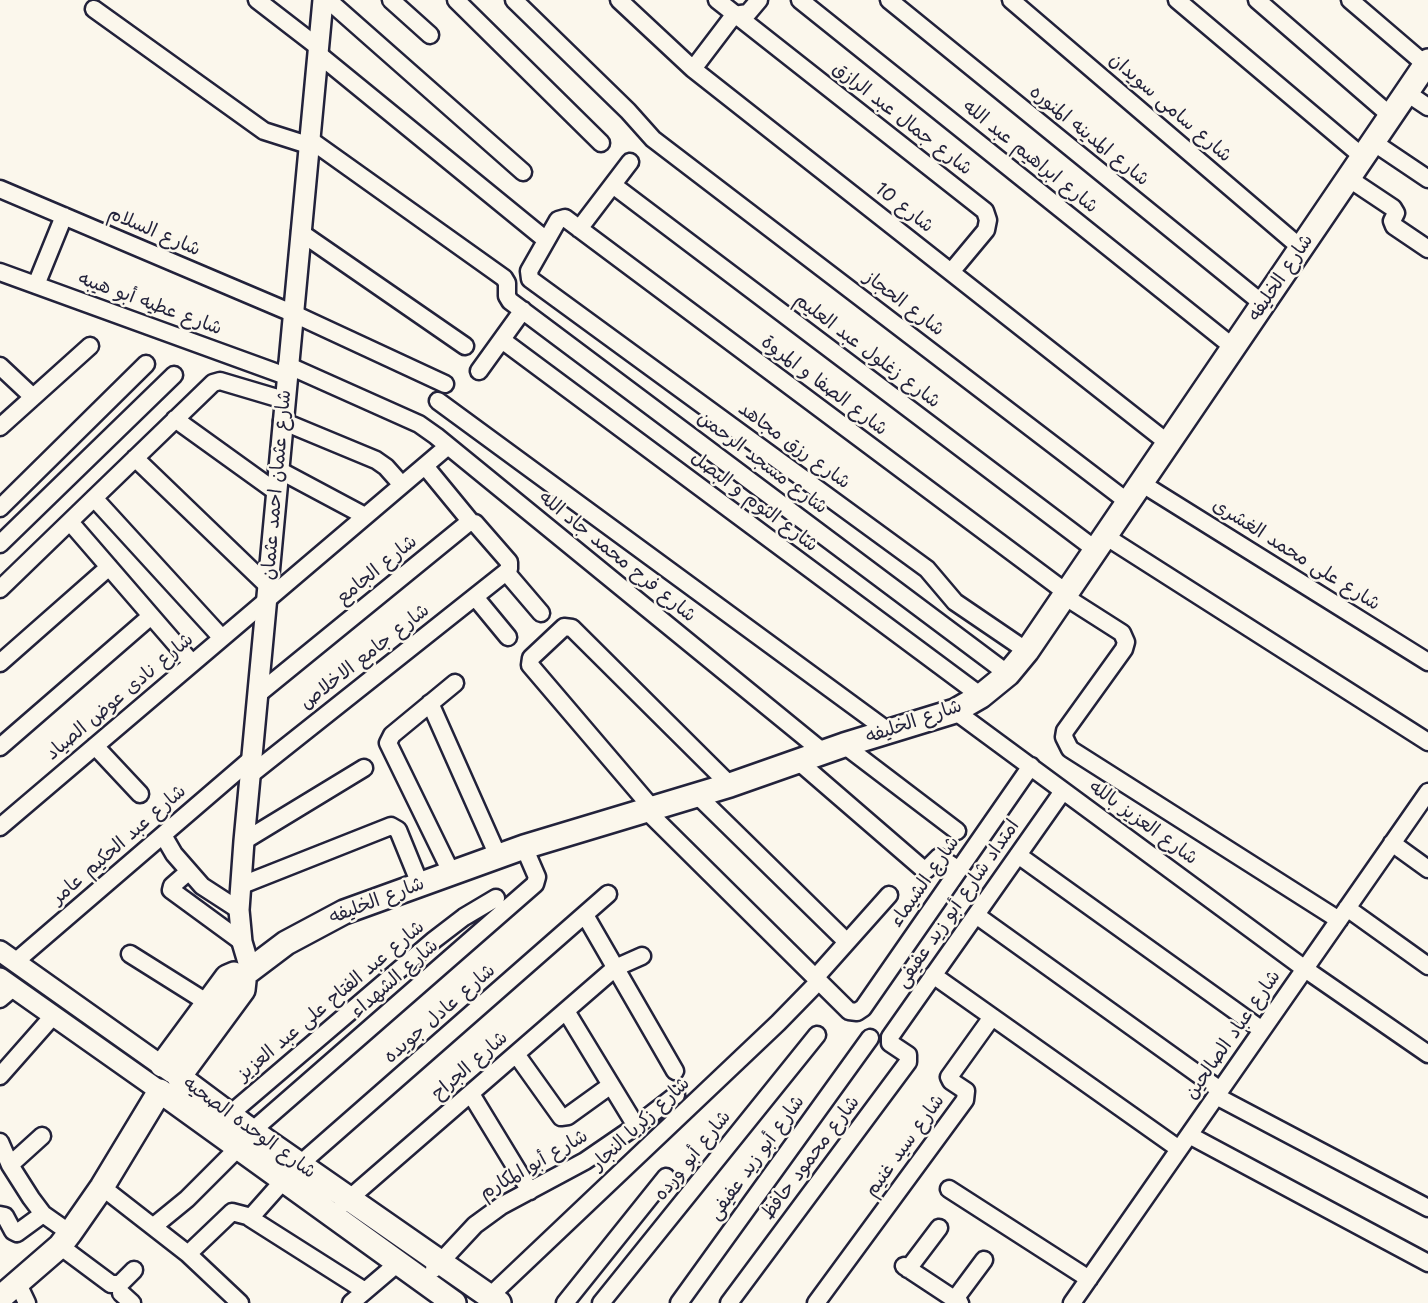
<!DOCTYPE html>
<html>
<head>
<meta charset="utf-8">
<style>
	body { margin:0 }
	canvas { display:block; background:#fbf7ec }
</style>
</head>
<body>
<canvas width="1428" height="1303"></canvas>
<script>
const context = document.querySelector('canvas').getContext('2d');
context.lineJoin = 'round';
function shape(rows) {
  const path = new Path2D();
  for (const r of rows) {
    path.moveTo(r[0], r[1]);
    for (let i = 2; i < r.length; i += 2) path.lineTo(r[i], r[i + 1]);
  }
  return path;
}
function stroke(path, color, width, dash) {
  context.strokeStyle = color;
  context.lineWidth = width;
  context.lineCap = dash ? 'butt' : 'round';
  context.setLineDash(dash || []);
  context.stroke(path);
}
function drawText(font, color, halo, rows, align = 'center') {
  context.font = font + ' "Shantell Sans","Playpen Sans Arabic",sans-serif';
  context.lineWidth = 5;
  context.setLineDash([]);
  context.textBaseline = 'middle';
  context.strokeStyle = halo;
  context.fillStyle = color;
  for (const [text, x, y, turn = 0] of rows) {
    context.save();
    context.translate(x, y);
    context.rotate((+turn || 0) * Math.PI / 180);
    context.textAlign = isNaN(turn) ? turn : align;
    if (halo) context.strokeText(text, 0, 0);
    context.fillText(text, 0, 0);
    context.restore();
  }
}
const minor = shape([
	[257,0,318,47],
	[328,0,523,172],
	[391,0,430,35],
	[456,0,601,143],
	[514,0,628,111,653,139,1128,502],
	[619,0,693,69,1168,443],
	[717,0,985,211,988,220,986,230,951,272],
	[800,0,1233,347],
	[889,0,1263,304],
	[1011,0,1301,248],
	[1177,0,1363,157],
	[1257,0,1391,116],
	[1350,0,1426,65],
	[94,9,264,131,308,145],
	[734,15,748,13,759,0],
	[317,53,546,240],
	[693,69,734,15],
	[1407,93,1428,107],
	[309,139,504,278,507,283,507,296,510,301,1008,674],
	[1373,142,1428,179],
	[1348,178,1393,208,1396,213,1392,221,1394,226,1428,249],
	[613,185,1096,550],
	[0,189,292,313,445,384],
	[579,229,630,162],
	[300,232,465,346],
	[0,272,286,376],
	[36,285,64,216],
	[502,340,981,696],
	[287,365,419,424,436,436,823,752],
	[0,366,33,397],
	[479,371,523,310],
	[438,401,888,731],
	[175,419,275,491],
	[282,421,376,460,386,467,402,485],
	[0,427,90,346],
	[135,458,268,586],
	[425,466,471,522],
	[277,469,365,516],
	[1141,483,1428,662],
	[94,498,222,638],
	[0,508,146,364],
	[70,522,192,663],
	[1105,536,1428,742],
	[0,544,174,375],
	[506,572,541,613],
	[0,589,213,383,220,381,284,400],
	[1064,596,1122,633,1126,642,1124,649,1065,731,1064,737,1070,749,1339,920],
	[475,597,508,637],
	[1027,651,955,602,927,569,530,279,529,271,558,220,565,218,1067,593],
	[0,663,109,567],
	[257,695,468,523,475,523,509,562,509,569,506,572],
	[430,703,498,856],
	[955,711,1305,969,1428,1054],
	[844,745,957,831],
	[95,746,140,794],
	[0,747,151,616],
	[798,761,923,869,926,870,939,857,959,870],
	[249,776,506,572],
	[697,795,847,942],
	[652,808,530,665,531,658,564,627,572,628,730,785],
	[646,810,849,1011,857,1012,863,1008,1031,766],
	[0,827,448,446],
	[163,835,174,854,202,886,239,910],
	[244,841,364,768],
	[1392,843,1428,869],
	[1018,855,1262,1030],
	[188,872,172,886,171,890,242,942],
	[451,872,388,743,392,735,455,683],
	[242,885,391,826,398,830,420,884],
	[1347,908,1428,966],
	[585,915,675,1071],
	[976,915,1220,1090],
	[130,954,208,1003],
	[15,962,250,760],
	[933,975,1179,1149],
	[815,978,889,895],
	[0,999,13,988],
	[566,1011,636,1126],
	[516,1054,561,1117,568,1116,611,1085],
	[0,1076,53,1016],
	[471,1094,530,1191],
	[1216,1096,1428,1208],
	[229,1115,434,940,464,917,496,898],
	[252,1131,535,884,537,877,524,847],
	[1189,1135,1428,1263],
	[0,1142,10,1165,31,1198,43,1214,70,1233],
	[10,1165,42,1136],
	[299,1165,608,894],
	[102,1187,188,1254,240,1303],
	[949,1189,1089,1279],
	[343,1204,615,968,642,956],
	[0,1215,5,1216,13,1231,17,1233,43,1214],
	[250,1218,365,1291],
	[154,1226,187,1199,238,1148],
	[60,1246,111,1284,120,1284,134,1270],
	[188,1254,232,1212,251,1217,283,1181],
	[904,1266,960,1303],
	[434,1269,475,1225,501,1206,585,1161,636,1126,676,1095],
	[908,1269,939,1228],
	[18,1284,27,1303],
	[121,1293,132,1303],
	[490,1296,778,1023,819,981],
	[955,1299,984,1260],
	[351,1303,398,1263],
	[565,1303,666,1177],
	[601,1303,817,1035],
	[679,1303,870,1038],
	[729,1303,908,1062,908,1055,890,1043,890,1037,1063,791],
	[816,1303,965,1100,966,1091,951,1081,949,1077,992,1017],
	[1072,1303,1428,792]
]);
const tertiary = shape([
	[0,951,172,1073],
	[250,969,242,942,239,910,244,841,323,0],
	[0,978,160,1091]
]);
const secondary = shape([
	[241,977,286,943,344,912,524,847,730,785,844,745,955,711,981,696,1008,674,1027,651,1428,61],
	[241,977,244,981,243,990,179,1077,246,1127,499,1303],
	[162,1065,227,977,234,974,241,977],
	[0,1298,60,1246,70,1233,102,1187,160,1091,454,1303]
]);
stroke(minor, '#22223b', 21);
stroke(tertiary, '#22223b', 24);
stroke(secondary, '#22223b', 28);
stroke(minor, '#fbf7ec', 16);
stroke(tertiary, '#fbf7ec', 19);
stroke(secondary, '#fbf7ec', 23);
drawText('19px', '#22223b', '#fbf7ec', [
	["شارع سامى سويدان",1170,108,41],
	["شارع جمال عبد الرازق",902,119,38],
	["شارع المدينه المنوره",1089,136,39],
	["شارع ابراهيم عبد الله",1030,157,39],
	["شارع 10",904,208,38],
	["شارع السلام",154,232,23],
	["شارع الخليفه",1281,278,-56],
	["شارع عطيه أبو هيبه",150,304,20],
	["شارع الحجاز",904,304,37],
	["شارع زغلول عبد العليم",867,351,37],
	["شارع الصفا و المروة",824,386,37],
	["شارع رزق مجاهد",794,446,36],
	["شارع مسجد الرحمن",762,463,37],
	["شارع عثمان احمد عثمان",277,485,-85],
	["شارع الثوم و البصل",754,502,37],
	["شارع على محمد الغشرى",1296,555,32],
	["شارع فرح محمد جاد الله",617,557,39],
	["شارع الجامع",377,570,-39],
	["شارع جامع الاخلاص",365,657,-38],
	["شارع نادى عوض الصياد",120,697,-40],
	["شارع الخليفه",914,722,-19],
	["شارع العزيز بالله",1143,823,36],
	["شارع عبد الحكيم عامر",119,845,-41],
	["شارع الشيماء",925,882,-55],
	["شارع الخليفه",377,901,-21],
	["امتداد شارع أبو زيد عفيفى",958,904,-55],
	["شارع الشهداء",395,979,-41],
	["شارع عبد الفتاح على عبد العزيز",331,1001,-40],
	["شارع عادل جويده",440,1014,-41],
	["شارع عباد الصالحين",1233,1035,-55],
	["شارع الجراح",470,1066,-41],
	["شارع زكريا النجار",641,1124,-43],
	["شارع الوحده الصحيه",249,1128,36],
	["شارع سيد غنيم",905,1146,-54],
	["شارع أبو ورده",693,1156,-51],
	["شارع أبو زيد عفيفى",757,1158,-54],
	["شارع محمود حافظ",811,1158,-53],
	["شارع أبو المكارم",534,1165,-30]
]);
</script>
</body>
</html>
